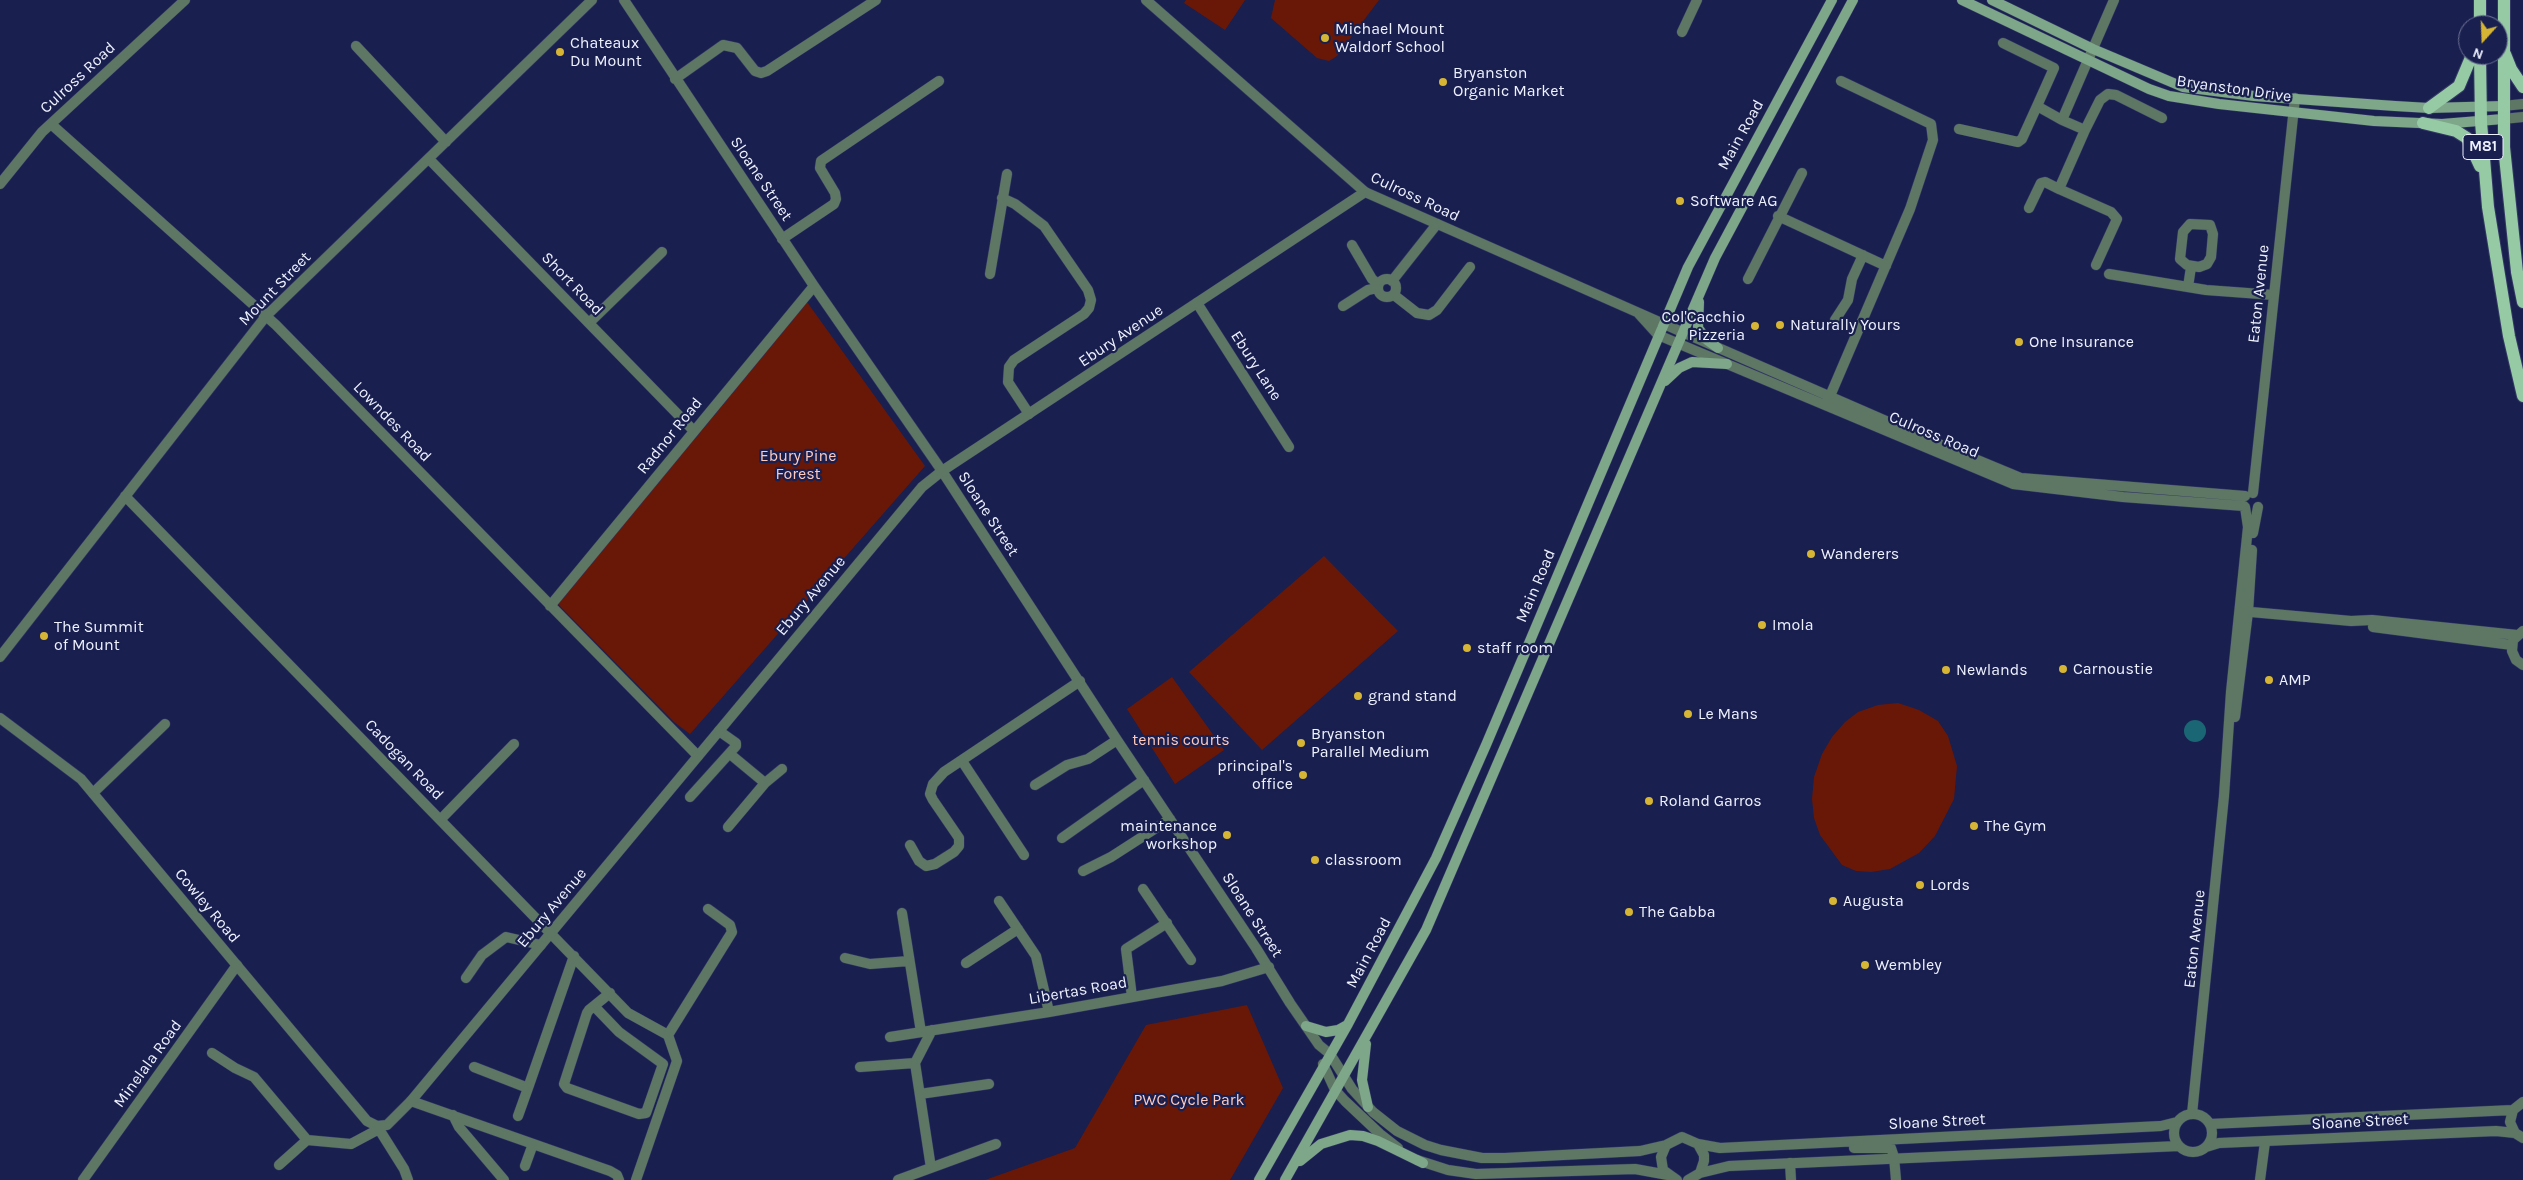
<!DOCTYPE html>
<html>
<head>
<meta charset="utf-8">
<style>
	body { margin:0 }
	#map { position:relative; width:2523px; height:1180px; overflow:hidden; background:#191f4f; font-family:Karla,sans-serif }
	canvas { display:block }
	.north { position:absolute; left:2458px; top:15px; width:50px; height:50px; box-sizing:border-box; background:#191f4f; border:1px solid #6e7395; border-radius:50%; rotate:200deg; font-size:14px; font-weight:700; line-height:20px; text-align:center; color:#eef1fe }
	.north::after { content:''; display:block; margin:auto; width:18px; height:22px; background:#d6b534; clip-path:polygon(50% 0,100% 100%,50% 72%,0 100%) }
</style>
</head>
<body>
<div id="map">
<canvas width="2523" height="1180"></canvas>
<div class="north">N</div>
</div>
<script>
const context = document.querySelector('canvas').getContext('2d');
context.lineJoin = 'round';
function fill(path, color) {
  context.fillStyle = color;
  context.fill(path, 'evenodd');
}
function shape(rows) {
  const path = new Path2D();
  for (const r of rows) {
    if (r.length === 3) {
      path.moveTo(r[0] + r[2], r[1]);
      path.arc(r[0], r[1], r[2], 0, 2 * Math.PI);
      continue;
    }
    path.moveTo(r[0], r[1]);
    for (let i = 2; i < r.length; i += 2) path.lineTo(r[i], r[i + 1]);
  }
  return path;
}
function stroke(path, color, width, dash) {
  context.strokeStyle = color;
  context.lineWidth = width;
  context.lineCap = dash ? 'butt' : 'round';
  context.setLineDash(dash || []);
  context.stroke(path);
}
function drawText(font, color, halo, rows, align = 'center') {
  context.font = font + ' Karla,sans-serif';
  context.lineWidth = 4.5;
  context.setLineDash([]);
  context.textBaseline = 'middle';
  context.strokeStyle = halo;
  context.fillStyle = color;
  for (const [text, x, y, turn = 0] of rows) {
    context.save();
    context.translate(x, y);
    context.rotate((+turn || 0) * Math.PI / 180);
    context.textAlign = isNaN(turn) ? turn : align;
    if (halo) context.strokeText(text, 0, 0);
    context.fillText(text, 0, 0);
    context.restore();
  }
}
fill(shape([
	[1186,0,1245,0,1225,30,1184,3],
	[1275,0,1379,0,1337,56,1329,61,1317,58,1271,18],
	[807,302,925,466,690,734,674,722,553,599,698,435],
	[1324,556,1398,631,1262,750,1189,672],
	[1172,677,1224,750,1175,784,1127,709],
	[1898,703,1919,710,1938,721,1948,736,1957,766,1954,799,1935,836,1919,853,1890,869,1871,872,1856,871,1842,865,1820,835,1814,818,1812,799,1814,777,1822,754,1832,737,1845,722,1858,712,1878,705],
	[1247,1005,1283,1088,1230,1180,985,1180,1075,1148,1146,1025]
]), '#691807');
fill(shape([
	[2195,731,11]
]), '#1b6674');
const minor = shape([
	[624,0,814,286,942,471,1117,740,1256,948,1290,1003,1319,1045,1330,1054],
	[1146,0,1365,192],
	[1682,32,1697,0],
	[2003,43,2054,68,2037,106],
	[356,46,446,142],
	[675,79,723,45,737,48,755,71,761,73,767,71,876,0],
	[51,124,276,325,698,756],
	[1959,129,2018,142,2022,139,2037,106,2062,120],
	[2085,130,2100,100,2108,94,2116,95,2162,118],
	[429,159,694,431],
	[0,184,42,132,185,0],
	[1002,198,1015,204,1044,226,1088,290,1091,300,1089,308,1084,314,1014,360,1009,367,1008,382,1029,414],
	[2029,208,2041,183,2045,182,2059,189],
	[1778,216,1886,266],
	[2190,224,2210,225,2213,234,2211,257,2207,264,2199,267,2187,265,2180,259,2183,232,2190,224],
	[782,239,834,204,836,199,835,193,820,168,821,161,939,81],
	[1352,245,1372,279,1378,284],
	[2096,265,2117,219,2111,212,2059,189,2085,130,2062,120,2114,0],
	[990,274,1007,174],
	[2109,274,2206,290,2274,295],
	[1387,288,9],
	[1748,279,1802,173],
	[1392,281,1437,224],
	[2188,287,2191,267],
	[1394,295,1417,313,1429,315,1437,310,1470,267],
	[1197,303,1289,447],
	[1343,306,1368,290,1377,288],
	[1835,320,1848,300,1852,279,1863,255],
	[589,323,662,252],
	[1682,332,1939,444,2021,478,2245,496],
	[1677,343,2013,484,2123,497,2244,506],
	[1827,403,1910,209,1933,140,1931,124,1841,81],
	[2253,493,2295,98],
	[125,496,628,1013,668,1035],
	[2253,533,2258,507],
	[550,606,814,286],
	[2240,611,2351,621,2372,620,2517,635],
	[2373,627,2512,645],
	[2523,631,2513,640,2512,651,2516,660,2523,665],
	[0,657,266,316,592,0],
	[2235,717,2248,612,2252,550],
	[730,754,765,783],
	[962,761,1024,855],
	[1035,785,1067,765,1088,759,1117,740],
	[93,793,165,724],
	[690,797,736,746,736,743,719,731],
	[441,819,514,744],
	[728,827,765,783,782,769],
	[1062,838,1144,780],
	[910,845,919,861,926,866,935,864,954,852,959,846,959,838,933,800,930,794,933,784,944,772,1080,681],
	[1083,871,1111,857,1170,819],
	[1143,889,1191,960],
	[999,901,1036,956,1049,1012],
	[902,913,921,1032],
	[845,958,870,964,909,961],
	[966,963,1018,929],
	[466,978,482,955,506,937,541,945],
	[1132,997,1126,949,1167,923],
	[594,1006,619,1032,663,1064,646,1113,639,1114,567,1088,564,1084,587,1013,589,1010,610,993],
	[668,1035,732,932,730,925,708,909],
	[890,1037,1049,1012,1222,981,1269,967],
	[212,1053,235,1068,254,1077,307,1140,351,1144,379,1129],
	[474,1067,528,1088,574,956],
	[860,1067,915,1063],
	[920,1094,989,1084],
	[411,1101,610,1171,617,1175,619,1180],
	[2192,1114,2224,796,2231,692,2248,527,2245,507],
	[453,1115,459,1127,504,1180],
	[518,1116,528,1088],
	[377,1126,404,1169,408,1180],
	[1894,1157,1896,1180],
	[1790,1163,1791,1180],
	[279,1165,307,1140],
	[525,1166,533,1144],
	[931,1168,915,1063,932,1030],
	[83,1180,237,965],
	[636,1180,677,1061,668,1035],
	[898,1180,996,1144],
	[2260,1180,2265,1142]
]);
const tertiary = shape([
	[2503,106,2523,104],
	[2503,119,2523,117],
	[1639,314,1658,335,1677,343],
	[0,718,81,779,367,1121,377,1126,387,1125,411,1101,922,487,942,471,1365,192,1682,332],
	[1330,1054,1352,1089,1373,1112,1397,1131,1425,1145,1441,1150,1482,1158,1505,1158,1640,1151,1666,1145],
	[1323,1064,1335,1090,1345,1101,1380,1134,1398,1148],
	[2523,1102,2513,1110,2510,1122,2515,1133,2523,1138],
	[2193,1133,19],
	[2210,1124,2513,1110],
	[1698,1144,1720,1148,2161,1126,2177,1122],
	[2206,1147,2219,1143,2496,1131,2515,1133],
	[1854,1148,1891,1148,1894,1157],
	[1417,1160,1448,1170,1476,1174,1635,1169,1668,1175],
	[1700,1173,1729,1166,2179,1146],
	[1677,1180,1663,1170,1661,1157,1666,1145,1682,1137,1698,1144,1704,1155,1704,1161,1700,1173,1688,1180]
]);
const secondary = shape([
	[1962,0,2149,89,2169,96,2219,104,2374,121,2442,124,2503,119],
	[1992,0,2093,49,2183,87,2254,96,2395,106,2429,108,2503,106],
	[1699,302,1698,328,1707,340,1718,348],
	[1665,381,1679,368,1692,362,1727,364],
	[1306,1026,1326,1032,1338,1030,1347,1025],
	[1366,1044,1362,1080,1368,1107],
	[1300,1161,1321,1144,1350,1135,1363,1136,1378,1141,1423,1163],
	[1259,1180,1348,1024,1436,858,1486,745,1688,267,1832,0],
	[1285,1180,1426,930,1715,258,1853,0]
]);
const primary = shape([
	[2504,0,2504,147,2517,272,2523,302],
	[2480,25,2480,0],
	[2505,54,2511,69,2523,87],
	[2480,55,2481,122,2488,207,2509,336,2523,396],
	[2429,108,2459,86,2472,55],
	[2423,123,2456,131,2467,138,2480,166]
]);
stroke(minor, '#333864', 11);
stroke(tertiary, '#333864', 11);
stroke(secondary, '#333864', 11);
stroke(primary, '#333864', 14);
stroke(minor, '#5e7765', 10);
stroke(tertiary, '#5e7765', 10);
stroke(secondary, '#7ea689', 10);
stroke(primary, '#96caa5', 12);
for (const [x, y, r, color] of [
	[1325,38,5,"#d6b534"],
	[560,52,5,"#d6b534"],
	[1443,82,5,"#d6b534"],
	[1680,201,5,"#d6b534"],
	[1780,325,5,"#d6b534"],
	[1755,326,5,"#d6b534"],
	[2019,342,5,"#d6b534"],
	[1811,554,5,"#d6b534"],
	[1762,625,5,"#d6b534"],
	[44,636,5,"#d6b534"],
	[1467,648,5,"#d6b534"],
	[2063,669,5,"#d6b534"],
	[1946,670,5,"#d6b534"],
	[2269,680,5,"#d6b534"],
	[1358,696,5,"#d6b534"],
	[1688,714,5,"#d6b534"],
	[1301,743,5,"#d6b534"],
	[1303,775,5,"#d6b534"],
	[1649,801,5,"#d6b534"],
	[1974,826,5,"#d6b534"],
	[1227,835,5,"#d6b534"],
	[1315,860,5,"#d6b534"],
	[1920,885,5,"#d6b534"],
	[1833,901,5,"#d6b534"],
	[1629,912,5,"#d6b534"],
	[1865,965,5,"#d6b534"]
]) {
  const dot = new Path2D();
  dot.arc(x, y, r, 0, 2 * Math.PI);
  context.fillStyle = color;
  context.fill(dot);
  stroke(dot, '#191f4f', 2);
}
for (const [x, y, w] of [
	[2483,147,40]
]) {
  const box = new Path2D();
  box.roundRect(x - w / 2, y - 12.5, w, 25, 4);
  context.fillStyle = '#191f4f';
  context.fill(box);
  stroke(box, '#eef1fe', 1);
}
drawText('bold 15px', '#eef1fe', null, [
	["M81",2483,147]
]);
drawText('16px', '#eef1fe', '#191f4f', [
	["Michael Mount",1335,29],
	["Waldorf School",1335,47],
	["Chateaux",570,43],
	["Du Mount",570,61],
	["Bryanston",1453,73],
	["Organic Market",1453,91],
	["Software AG",1690,201],
	["Col'Cacchio",1745,317,"right"],
	["Pizzeria",1745,335,"right"],
	["Naturally Yours",1790,325],
	["One Insurance",2029,342],
	["Wanderers",1821,554],
	["Imola",1772,625],
	["The Summit",54,627],
	["of Mount",54,645],
	["staff room",1477,648],
	["Carnoustie",2073,669],
	["Newlands",1956,670],
	["AMP",2279,680],
	["grand stand",1368,696],
	["Le Mans",1698,714],
	["Bryanston",1311,734],
	["Parallel Medium",1311,752],
	["principal's",1293,766,"right"],
	["office",1293,784,"right"],
	["Roland Garros",1659,801],
	["maintenance",1217,826,"right"],
	["workshop",1217,844,"right"],
	["The Gym",1984,826],
	["classroom",1325,860],
	["Lords",1930,885],
	["Augusta",1843,901],
	["The Gabba",1639,912],
	["Wembley",1875,965]
], 'left');
drawText('16px', '#eef1fe', '#191f4f', [
	["Culross Road",78,78,-43],
	["Bryanston Drive",2234,89,8],
	["Main Road",1741,135,-61],
	["Sloane Street",761,179,56],
	["Culross Road",1415,197,25],
	["Short Road",572,284,46],
	["Mount Street",275,289,-46],
	["Eaton Avenue",2259,294,-84],
	["Ebury Avenue",1121,336,-34],
	["Ebury Lane",1256,366,57],
	["Lowndes Road",392,422,46],
	["Culross Road",1934,435,23],
	["Radnor Road",670,436,-51],
	["Sloane Street",988,514,57],
	["Main Road",1536,586,-67],
	["Ebury Avenue",811,596,-50],
	["Cadogan Road",404,760,46],
	["Cowley Road",207,906,50],
	["Ebury Avenue",552,908,-50],
	["Sloane Street",1252,915,57],
	["Eaton Avenue",2195,939,-84],
	["Main Road",1369,953,-62],
	["Libertas Road",1078,991,-10],
	["Minelala Road",148,1064,-54],
	["Sloane Street",1937,1122,-3],
	["Sloane Street",2360,1122,-3]
]);
drawText('16px', '#fecabe', '#191f4f', [
	["Ebury Pine",798,456],
	["Forest",798,474],
	["tennis courts",1181,740],
	["PWC Cycle Park",1189,1100]
]);
</script>
</body>
</html>
